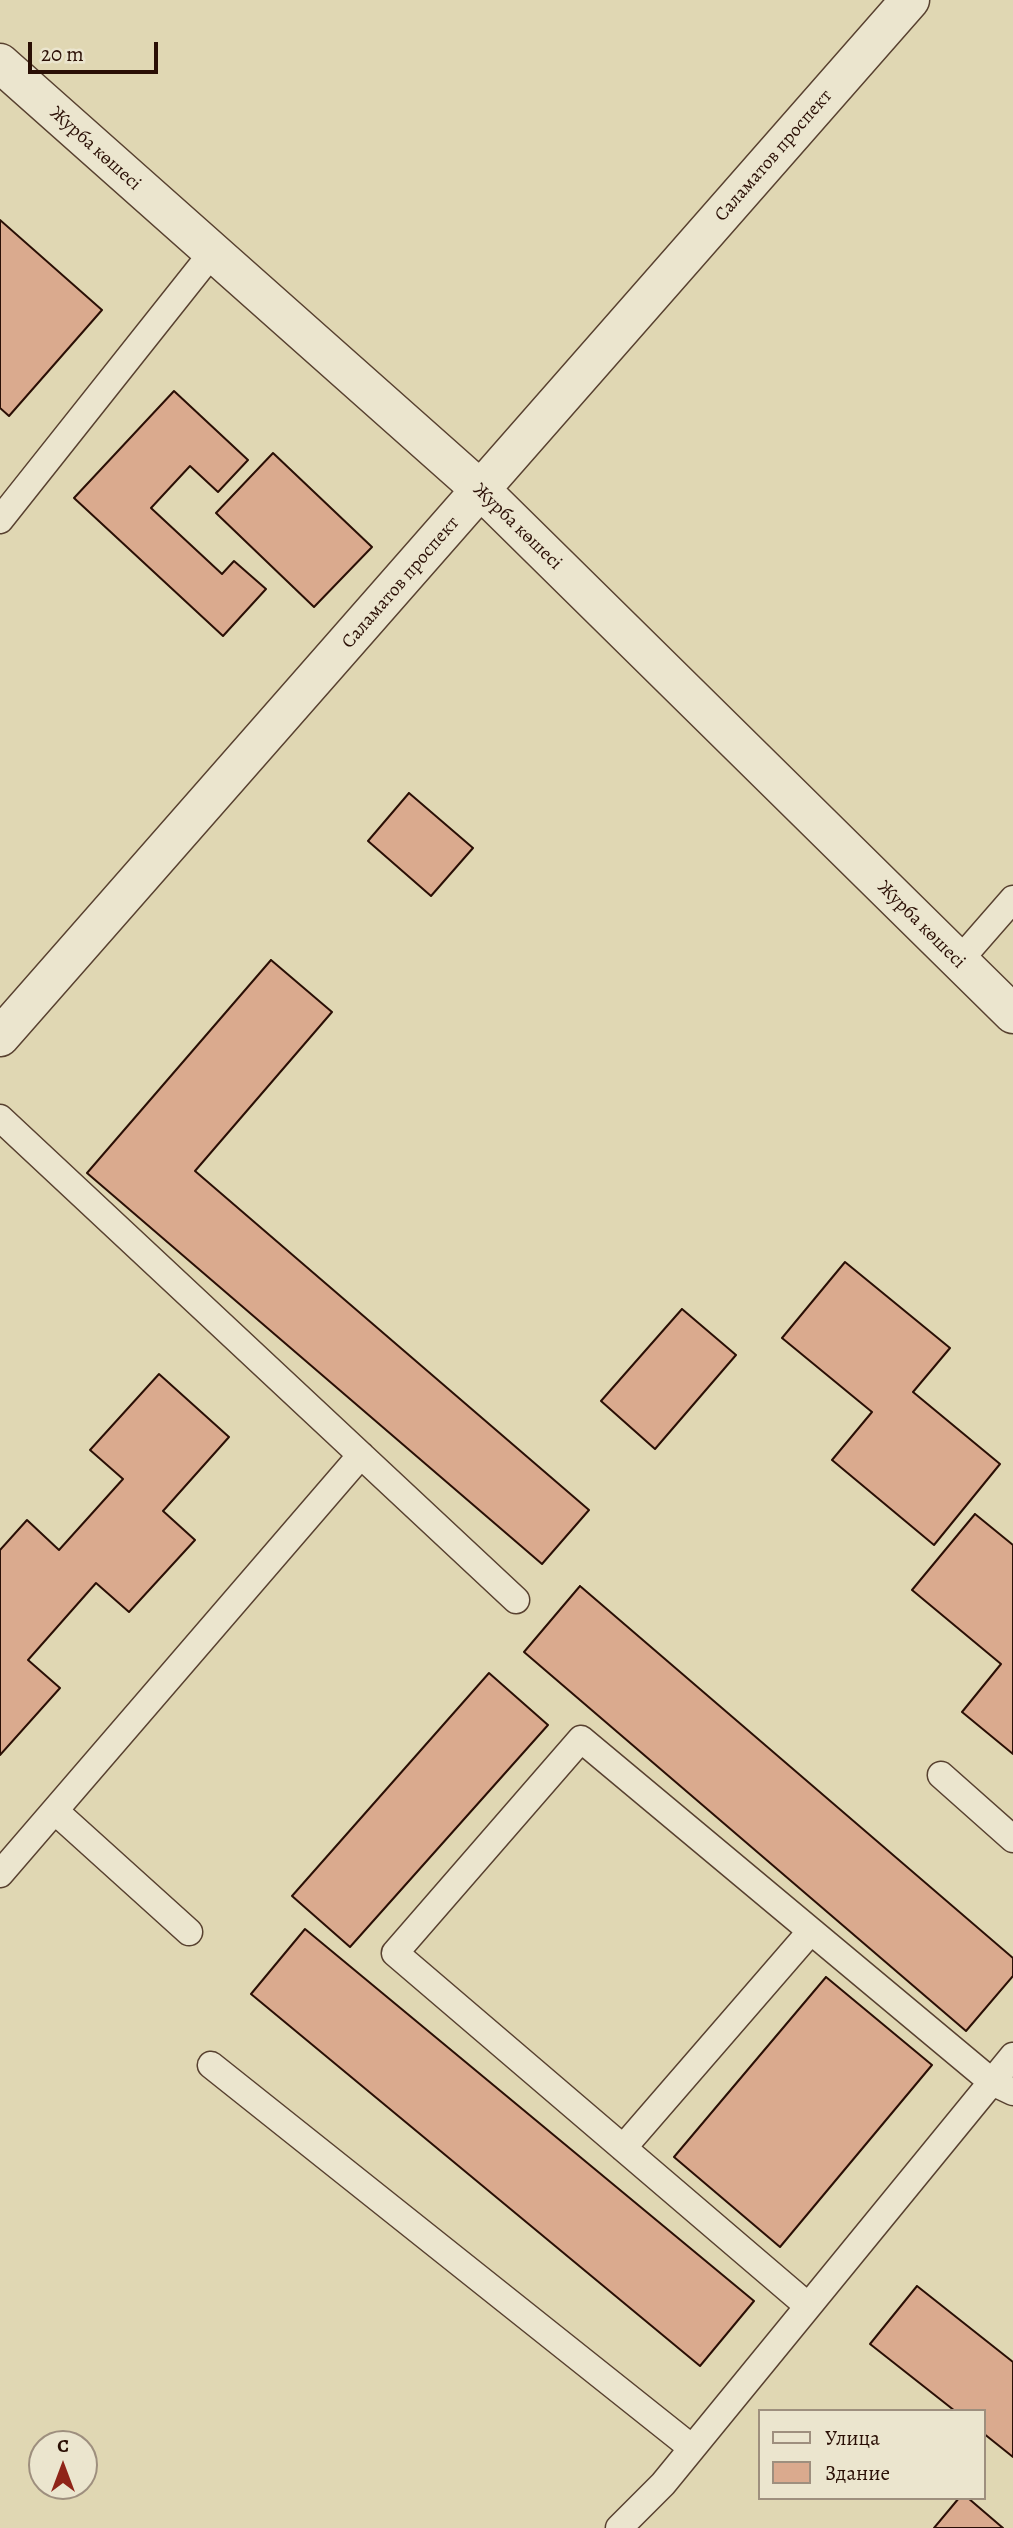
<!DOCTYPE html>
<html>
<head>
<meta charset="utf-8">
<style>
	body { margin:0 }
	#map { position:relative; width:1013px; height:2528px; overflow:hidden; background:#e0d7b3; font-family:Alegreya,serif }
	canvas { display:block }
	.legend { position:absolute; left:758px; top:2409px; width:228px; height:91px; box-sizing:border-box; background:#ebe5ce; border:2px solid #9e8f7e; margin:0; padding:9px 12px; list-style:none; font-size:21px; color:#2a0f05 }
	.legend li { display:flex; align-items:center; gap:14px; height:35px }
	.legend b { width:35px; border:2px solid #9e8f7e }
	.north { position:absolute; left:28px; top:2430px; width:70px; height:70px; box-sizing:border-box; background:#ebe5ce; border:2px solid #9e8f7e; border-radius:50%; rotate:0deg; font-size:19px; font-weight:700; line-height:28px; text-align:center; color:#2a0f05 }
	.north::after { content:''; display:block; margin:auto; width:24px; height:32px; background:#8f2418; clip-path:polygon(50% 0,100% 100%,50% 72%,0 100%) }
	.scale { position:absolute; left:28px; top:42px; width:130px; height:32px; box-sizing:border-box; border:4px solid #2a0f05; border-top:0; padding-left:9px; font-size:21px; line-height:24px; white-space:nowrap; color:#2a0f05; -webkit-text-stroke:5px #ebe5ce; paint-order:stroke }
</style>
</head>
<body>
<div id="map">
<canvas width="1013" height="2528"></canvas>
<ul class="legend">
<li><b style="height:9px;background:#ebe5ce"></b>Улица</li>
<li><b style="height:19px;background:#daaa8e"></b>Здание</li>
</ul>
<div class="north">С</div>
<div class="scale">20 m</div>
</div>
<script>
const context = document.querySelector('canvas').getContext('2d');
context.lineJoin = 'round';
function fill(path, color) {
  context.fillStyle = color;
  context.fill(path, 'evenodd');
}
function shape(rows) {
  const path = new Path2D();
  for (const r of rows) {
    path.moveTo(r[0], r[1]);
    for (let i = 2; i < r.length; i += 2) path.lineTo(r[i], r[i + 1]);
  }
  return path;
}
function stroke(path, color, width, dash) {
  context.strokeStyle = color;
  context.lineWidth = width;
  context.lineCap = dash ? 'butt' : 'round';
  context.setLineDash(dash || []);
  context.stroke(path);
}
function drawText(font, color, halo, rows, align = 'center') {
  context.font = font + ' Alegreya,serif';
  context.lineWidth = 6;
  context.setLineDash([]);
  context.textBaseline = 'middle';
  context.strokeStyle = halo;
  context.fillStyle = color;
  for (const [text, x, y, turn = 0] of rows) {
    context.save();
    context.translate(x, y);
    context.rotate((+turn || 0) * Math.PI / 180);
    context.textAlign = isNaN(turn) ? turn : align;
    if (halo) context.strokeText(text, 0, 0);
    context.fillText(text, 0, 0);
    context.restore();
  }
}
const building = shape([
	[0,220,102,310,9,416,0,408,0,220],
	[174,391,248,460,218,492,190,466,151,508,222,574,234,561,266,589,223,636,74,498,174,391],
	[273,453,372,547,314,607,216,513,273,453],
	[409,793,473,848,431,896,368,841,409,793],
	[271,960,332,1012,195,1171,589,1510,542,1564,87,1173,271,960],
	[845,1262,950,1348,913,1392,1000,1464,934,1545,832,1460,872,1412,782,1338,845,1262],
	[682,1309,736,1355,655,1449,601,1401,682,1309],
	[159,1374,229,1437,163,1511,195,1540,129,1612,96,1583,28,1660,60,1688,0,1755,0,1550,27,1520,59,1550,123,1479,90,1450,159,1374],
	[975,1514,1013,1545,1013,1754,962,1712,1001,1664,912,1590,975,1514],
	[580,1586,1013,1958,1013,1976,966,2031,524,1652,580,1586],
	[489,1673,548,1725,350,1947,292,1896,489,1673],
	[305,1929,754,2301,700,2366,251,1994,305,1929],
	[826,1977,932,2065,780,2247,674,2157,826,1977],
	[917,2286,1013,2362,1013,2457,983,2433,983,2411,955,2411,870,2344,917,2286],
	[959,2498,968,2498,1003,2528,934,2528,959,2498]
]);
fill(building, '#daaa8e');
stroke(building, '#2a0f05', 2);
const service = shape([
	[0,520,212,253],
	[958,962,1013,899],
	[0,1118,516,1600],
	[941,1775,1013,1839],
	[55,1811,189,1932],
	[0,1874,361,1455],
	[211,2065,692,2448],
	[623,2148,811,1931],
	[808,2306,395,1953,581,1739,992,2082,1013,2092],
	[619,2528,663,2484,1013,2056]
]);
const minor = shape([
	[0,63,482,491]
]);
const tertiary = shape([
	[482,491,1013,1014],
	[0,1037,910,0]
]);
stroke(service, '#584130', 29);
stroke(minor, '#584130', 41);
stroke(tertiary, '#584130', 41);
stroke(service, '#ebe5ce', 26);
stroke(minor, '#ebe5ce', 38);
stroke(tertiary, '#ebe5ce', 38);
drawText('19px', '#2a0f05', '#ebe5ce', [
	["Журба көшесі",95,149,42],
	["Саламатов проспект",774,156,-49],
	["Журба көшесі",517,527,44],
	["Саламатов проспект",401,583,-49],
	["Журба көшесі",921,925,45]
]);
</script>
</body>
</html>
